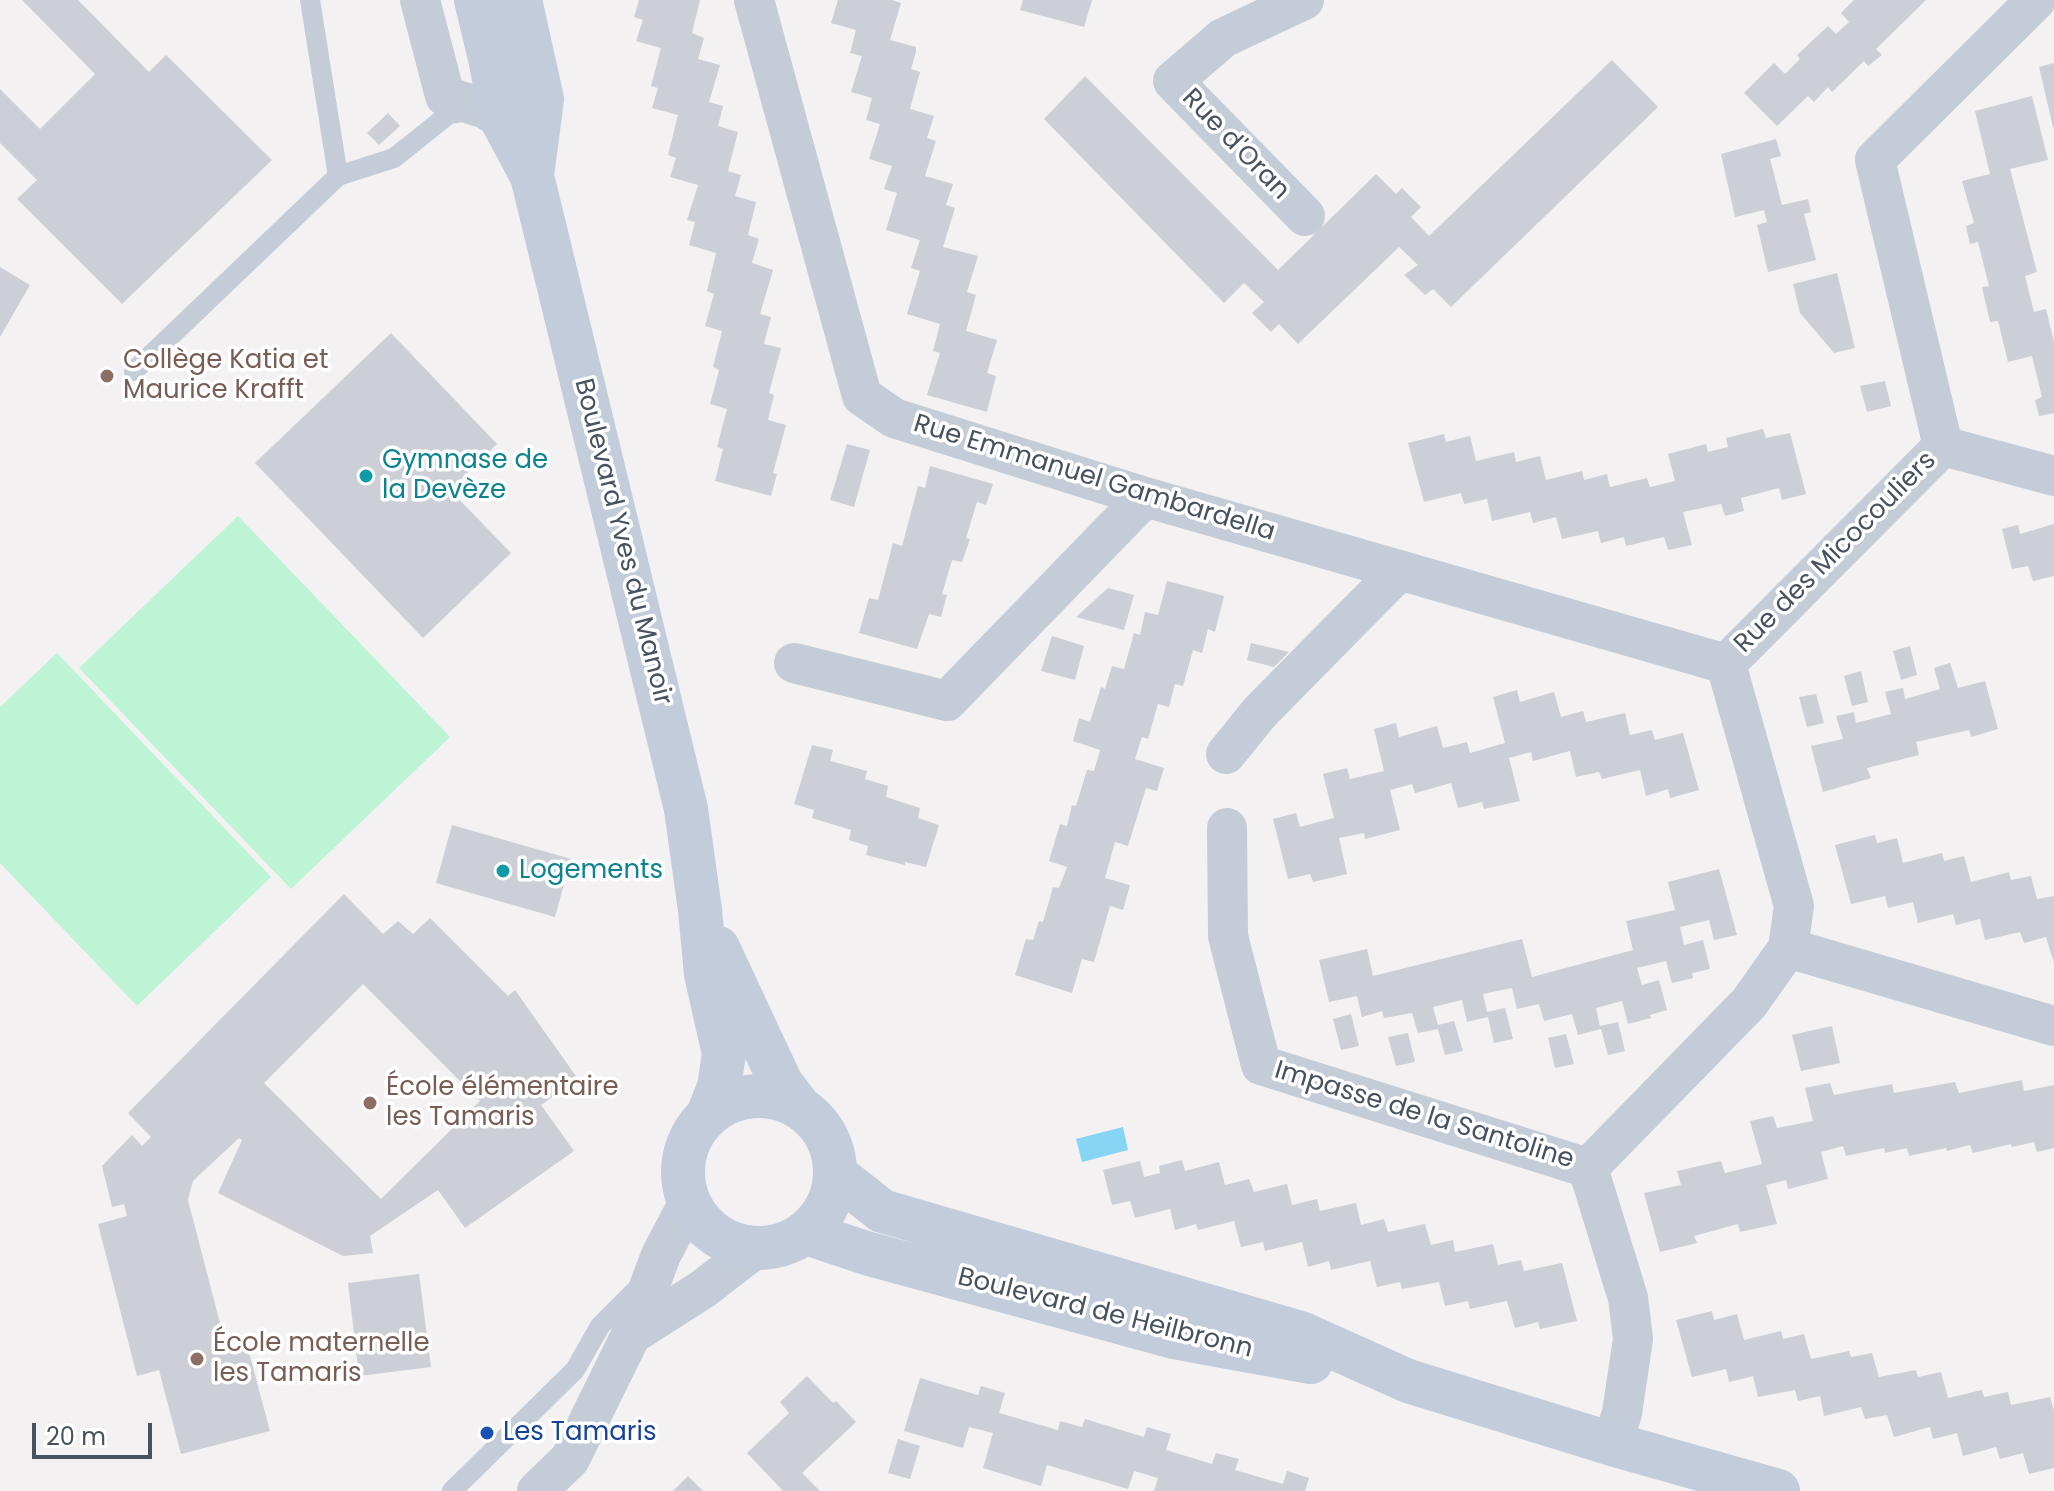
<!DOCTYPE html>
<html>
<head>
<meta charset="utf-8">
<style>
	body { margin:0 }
	#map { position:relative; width:2054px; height:1491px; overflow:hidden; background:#f3f1f1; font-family:Poppins,sans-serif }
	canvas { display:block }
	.scale { position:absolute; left:32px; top:1423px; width:120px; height:36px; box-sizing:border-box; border:4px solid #475260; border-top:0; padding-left:10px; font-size:24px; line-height:28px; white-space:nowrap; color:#475260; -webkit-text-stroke:6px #fff; paint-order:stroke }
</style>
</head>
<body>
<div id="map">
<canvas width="2054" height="1491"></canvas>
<div class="scale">20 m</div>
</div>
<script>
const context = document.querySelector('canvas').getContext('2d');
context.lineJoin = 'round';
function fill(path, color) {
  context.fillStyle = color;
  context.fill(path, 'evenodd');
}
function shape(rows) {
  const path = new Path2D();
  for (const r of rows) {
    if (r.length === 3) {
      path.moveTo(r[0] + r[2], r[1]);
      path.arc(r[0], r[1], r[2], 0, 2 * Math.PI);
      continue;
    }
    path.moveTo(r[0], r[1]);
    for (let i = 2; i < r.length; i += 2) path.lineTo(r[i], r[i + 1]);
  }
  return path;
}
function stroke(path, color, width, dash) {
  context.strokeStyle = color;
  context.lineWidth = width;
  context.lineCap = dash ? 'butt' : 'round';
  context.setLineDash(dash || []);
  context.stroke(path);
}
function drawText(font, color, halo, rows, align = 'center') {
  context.font = font + ' Poppins,sans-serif';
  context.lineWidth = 7;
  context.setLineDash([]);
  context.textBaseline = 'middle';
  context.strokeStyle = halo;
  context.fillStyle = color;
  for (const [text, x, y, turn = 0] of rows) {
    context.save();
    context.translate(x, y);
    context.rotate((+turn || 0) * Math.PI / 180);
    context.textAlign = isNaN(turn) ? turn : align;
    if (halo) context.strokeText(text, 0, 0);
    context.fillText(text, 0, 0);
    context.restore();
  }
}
fill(shape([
	[238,516,450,737,291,889,79,668],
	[57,653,271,877,137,1006,0,863,0,707]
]), '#bdf4d6');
fill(shape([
	[1123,1127,1128,1150,1082,1162,1076,1139]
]), '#86d5f4');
fill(shape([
	[22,0,78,0,149,72,166,55,272,160,122,304,17,199,37,180,0,143,0,89,40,129,95,74],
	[639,0,700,0,692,33,704,38,698,59,720,65,709,102,723,106,718,126,738,132,728,171,741,175,735,196,756,202,748,235,759,239,752,263,773,270,760,314,771,317,764,344,781,348,769,393,774,395,768,420,786,425,773,473,777,474,771,496,715,481,723,449,717,447,727,409,710,404,719,370,713,367,722,331,705,326,714,294,707,291,716,253,689,245,695,222,687,220,698,185,670,177,676,158,668,155,678,115,652,108,658,88,651,86,661,48,636,41,643,20,634,17],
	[838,0,892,0,901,3,890,40,916,47,916,52,911,69,920,72,910,109,934,116,927,138,936,141,925,176,953,184,946,205,955,208,943,247,978,256,967,292,976,295,966,331,997,340,987,373,996,376,987,412,927,395,940,353,933,351,940,324,907,314,920,271,911,268,920,240,886,230,897,193,884,189,892,166,869,159,880,124,866,120,872,98,851,92,862,56,850,53,856,30,831,23],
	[1023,0,1092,0,1084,27,1020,10],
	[1854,0,1926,0,1876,49,1882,55,1868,66,1864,61,1832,92,1828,87,1814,102,1808,96,1777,126,1744,93,1774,63,1785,74,1800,59,1797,55,1828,26,1836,34,1849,22,1841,13],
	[1612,60,1658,107,1451,307,1433,289,1425,295,1404,275,1418,265,1399,247,1298,344,1279,324,1271,332,1252,313,1264,302,1244,283,1224,303,1044,119,1085,76,1278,270,1376,174,1396,194,1402,188,1421,207,1411,217,1429,236],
	[2054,63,2054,127,2053,127,2039,67],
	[2032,96,2048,160,2010,169,2037,272,2025,276,2034,312,2046,309,2054,342,2054,413,2039,416,2035,400,2042,397,2032,356,2008,362,1998,321,1990,322,1982,287,1989,286,1978,242,1970,244,1966,226,1974,223,1962,181,1990,174,1975,111],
	[388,113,400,126,379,145,367,133],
	[1776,139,1781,156,1770,159,1782,205,1808,199,1811,212,1804,214,1816,260,1768,272,1757,225,1767,222,1764,210,1735,217,1721,154],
	[0,267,30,285,0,337],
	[1837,273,1855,348,1834,353,1800,313,1793,284],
	[391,333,497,444,450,490,511,553,423,638,255,463],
	[1885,381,1891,406,1867,412,1860,386],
	[1763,429,1766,438,1790,433,1806,494,1782,500,1779,488,1741,498,1744,511,1725,516,1721,504,1683,512,1692,545,1668,550,1664,537,1626,546,1624,537,1601,543,1598,531,1562,539,1556,517,1533,523,1530,512,1492,521,1487,499,1464,504,1461,493,1424,502,1408,443,1444,434,1446,442,1470,436,1476,461,1514,452,1516,462,1540,456,1546,480,1582,471,1584,480,1607,474,1610,487,1647,478,1650,487,1675,481,1668,454,1706,444,1708,452,1728,447,1726,438],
	[847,444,870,450,854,507,830,500],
	[930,466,993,484,986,505,977,502,966,538,970,539,962,562,952,560,942,594,947,595,941,617,929,614,917,649,859,633,869,598,878,600,893,543,902,546,918,486,925,488],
	[2054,524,2054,576,2033,581,2028,566,2012,569,2002,529,2018,525,2020,534],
	[1167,581,1224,596,1215,632,1208,629,1202,653,1193,650,1183,686,1175,684,1169,707,1158,704,1148,739,1142,737,1135,759,1164,768,1157,791,1146,788,1128,846,1115,842,1105,878,1130,885,1123,910,1110,906,1094,962,1082,959,1072,993,1015,975,1026,939,1033,940,1039,921,1043,922,1053,887,1059,888,1067,867,1049,861,1060,824,1067,826,1072,805,1076,806,1087,770,1094,771,1100,750,1073,741,1079,718,1090,722,1101,687,1105,689,1112,666,1124,669,1134,633,1140,635,1145,612,1158,615],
	[1108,588,1134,595,1124,630,1076,617],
	[1052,636,1084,646,1075,680,1041,671],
	[1251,643,1289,652,1274,667,1247,660],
	[1910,646,1917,675,1901,680,1893,651],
	[1950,663,1958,688,1985,681,1998,729,1971,737,1969,730,1916,742,1919,755,1867,768,1871,778,1823,792,1811,746,1843,739,1836,716,1854,712,1856,723,1891,714,1885,692,1903,688,1905,699,1940,689,1934,668],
	[1861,671,1868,702,1852,706,1844,676],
	[1517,690,1520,702,1554,692,1561,717,1583,711,1586,722,1625,713,1630,735,1652,730,1655,740,1683,733,1699,790,1670,798,1668,789,1646,796,1640,770,1602,779,1599,772,1576,777,1570,751,1533,761,1531,752,1509,758,1520,801,1484,809,1482,802,1458,808,1451,783,1415,793,1412,784,1390,790,1400,830,1365,839,1364,833,1339,838,1347,874,1313,882,1310,874,1288,879,1273,819,1296,813,1300,827,1334,818,1323,774,1347,768,1350,779,1384,771,1374,729,1396,723,1399,737,1437,726,1443,748,1467,742,1470,753,1505,743,1493,697],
	[1816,694,1824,723,1807,727,1799,697],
	[812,745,833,750,830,761,867,771,865,779,888,786,886,797,920,808,918,818,939,825,926,867,905,862,905,865,866,855,868,846,849,840,851,830,812,818,814,810,794,804],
	[452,825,571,859,555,917,436,883],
	[1875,835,1877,843,1897,838,1903,863,1942,853,1944,861,1964,856,1971,882,2009,872,2011,880,2031,876,2037,899,2054,896,2054,963,2046,937,2024,943,2020,932,1985,940,1980,919,1956,925,1953,914,1918,923,1913,902,1888,908,1885,896,1851,904,1835,845],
	[1719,869,1737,935,1714,940,1709,920,1680,927,1684,945,1703,940,1710,969,1692,973,1693,978,1672,983,1666,961,1637,968,1642,985,1659,980,1667,1010,1650,1015,1651,1018,1628,1024,1622,1001,1596,1008,1600,1026,1618,1022,1625,1051,1608,1055,1601,1029,1578,1035,1572,1014,1544,1021,1539,1004,1517,1009,1512,988,1483,994,1487,1012,1505,1008,1513,1039,1494,1043,1488,1017,1467,1022,1462,1000,1433,1007,1438,1025,1454,1021,1463,1051,1445,1055,1438,1029,1418,1033,1412,1013,1384,1018,1382,1011,1362,1017,1357,996,1329,1002,1319,960,1367,949,1373,976,1522,939,1532,977,1633,950,1626,921,1675,910,1668,882],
	[344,894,383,934,398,921,413,934,430,918,508,996,515,990,578,1079,541,1105,574,1151,465,1228,438,1190,370,1236,373,1253,343,1256,218,1193,242,1140,239,1138,193,1181,188,1200,227,1350,247,1345,270,1431,181,1454,159,1370,137,1376,98,1224,127,1216,124,1204,112,1207,102,1166,132,1135,142,1146,151,1137,128,1113],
	[363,984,480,1101,381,1199,264,1083],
	[1351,1014,1359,1046,1341,1050,1333,1019],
	[1832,1026,1840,1063,1801,1071,1792,1035],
	[1408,1033,1415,1062,1396,1066,1388,1037],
	[1566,1034,1574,1064,1555,1068,1548,1038],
	[2022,1080,2024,1091,2054,1085,2054,1148,2037,1152,2034,1142,2012,1147,2011,1144,1973,1153,1970,1145,1947,1151,1946,1148,1909,1156,1907,1148,1885,1153,1884,1148,1846,1156,1843,1146,1821,1152,1828,1179,1788,1189,1786,1180,1766,1185,1777,1224,1740,1232,1738,1224,1694,1236,1697,1243,1660,1252,1644,1193,1681,1185,1677,1171,1721,1161,1725,1173,1762,1164,1750,1121,1773,1116,1777,1128,1813,1121,1805,1088,1830,1083,1834,1095,1892,1084,1894,1093,1955,1082,1959,1093],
	[1182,1160,1185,1171,1219,1162,1225,1185,1249,1179,1254,1192,1287,1184,1292,1205,1317,1199,1320,1211,1356,1203,1361,1225,1384,1219,1388,1232,1425,1224,1431,1245,1453,1240,1455,1252,1493,1244,1498,1265,1521,1260,1524,1271,1562,1263,1577,1321,1540,1329,1538,1322,1515,1328,1507,1301,1470,1309,1468,1301,1445,1306,1439,1282,1402,1289,1400,1282,1377,1287,1370,1261,1331,1270,1329,1261,1308,1267,1302,1242,1265,1251,1263,1242,1241,1247,1234,1221,1198,1230,1196,1224,1175,1230,1170,1209,1135,1218,1130,1201,1112,1205,1103,1170,1140,1161,1144,1177,1160,1173,1159,1166],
	[419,1274,431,1367,359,1376,348,1283],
	[1712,1311,1714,1320,1737,1314,1744,1340,1781,1331,1783,1339,1804,1334,1811,1359,1849,1351,1851,1357,1872,1353,1879,1377,1916,1370,1918,1377,1941,1372,1948,1398,1982,1390,1984,1397,2008,1392,2011,1405,2050,1397,2054,1411,2054,1468,2029,1474,2023,1453,2000,1459,1996,1447,1963,1456,1957,1433,1933,1439,1930,1427,1894,1437,1887,1415,1865,1419,1861,1407,1824,1416,1820,1396,1798,1401,1795,1390,1758,1397,1753,1376,1729,1382,1726,1369,1692,1377,1676,1320],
	[807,1376,833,1403,836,1401,856,1422,802,1473,820,1491,783,1491,747,1453,789,1413,780,1402],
	[920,1378,978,1395,981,1386,1005,1393,999,1413,1058,1430,1060,1421,1082,1427,1085,1419,1144,1437,1147,1427,1171,1434,1166,1450,1212,1464,1216,1453,1239,1459,1235,1470,1283,1484,1287,1471,1309,1478,1305,1491,1154,1491,1158,1478,1134,1471,1128,1489,1047,1465,1041,1486,983,1468,993,1433,969,1427,963,1448,904,1431],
	[898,1439,920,1446,910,1479,888,1473],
	[688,1476,703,1491,673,1491]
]), '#cdcfd6');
stroke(shape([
	[310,0,338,176],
	[134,371,338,176,394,158,449,114,469,111],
	[452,1491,575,1370,600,1326,637,1289]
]), '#c4ccd7', 20);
stroke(shape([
	[420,0,445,96,486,109,502,120],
	[754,0,862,396,894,418,1145,497,1726,664],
	[1304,0,1223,38,1173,81,1305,216],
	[1943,446,1875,160,2036,0],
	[794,663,947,701,1145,497],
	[1226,754,1260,712,1399,571],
	[1227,828,1228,936,1261,1065,1588,1168],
	[1788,948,2054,1026],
	[631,1335,703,1289,756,1248],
	[1612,1444,1622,1413,1633,1339,1628,1298,1588,1168,1749,1003,1788,948,1794,906,1726,664,1943,446,2054,476],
	[537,1491,570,1459,631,1335,661,1255,689,1202]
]), '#c4ccd7', 40);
stroke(shape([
	[476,0,490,58,502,120,532,176,686,809,700,910,706,974,724,1054,719,1087,708,1115],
	[520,0,542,99,532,176],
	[718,948,781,1083,800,1108],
	[759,1172,76],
	[835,1174,882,1211,1301,1333,1408,1381,1612,1444,1778,1491],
	[806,1233,866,1253,1174,1337,1311,1362]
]), '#c2ccdb', 44);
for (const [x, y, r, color] of [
	[107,376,8,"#8d6e63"],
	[366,476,8,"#0f9aa8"],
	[503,871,8,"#0f9aa8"],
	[370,1103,8,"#8d6e63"],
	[197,1359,8,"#8d6e63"],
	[487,1433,8,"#1a4fb4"]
]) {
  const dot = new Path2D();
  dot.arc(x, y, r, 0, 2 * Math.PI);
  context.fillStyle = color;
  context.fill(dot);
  stroke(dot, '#fff', 3);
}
drawText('26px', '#475260', '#fff', [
	["Rue d'Oran",1235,145,46],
	["Rue Emmanuel Gambardella",1094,479,17],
	["Boulevard Yves du Manoir",622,542,76],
	["Rue des Micocouliers",1836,553,-45],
	["Impasse de la Santoline",1424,1116,17],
	["Boulevard de Heilbronn",1105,1314,14]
]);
drawText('26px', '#785e54', '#fff', [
	["Collège Katia et",123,361],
	["Maurice Krafft",123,391],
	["École élémentaire",386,1088],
	["les Tamaris",386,1118],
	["École maternelle",213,1344],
	["les Tamaris",213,1374]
], 'left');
drawText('26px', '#0d838f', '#fff', [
	["Gymnase de",382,461],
	["la Devèze",382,491],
	["Logements",519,871]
], 'left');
drawText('26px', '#164399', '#fff', [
	["Les Tamaris",503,1433]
], 'left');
</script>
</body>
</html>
